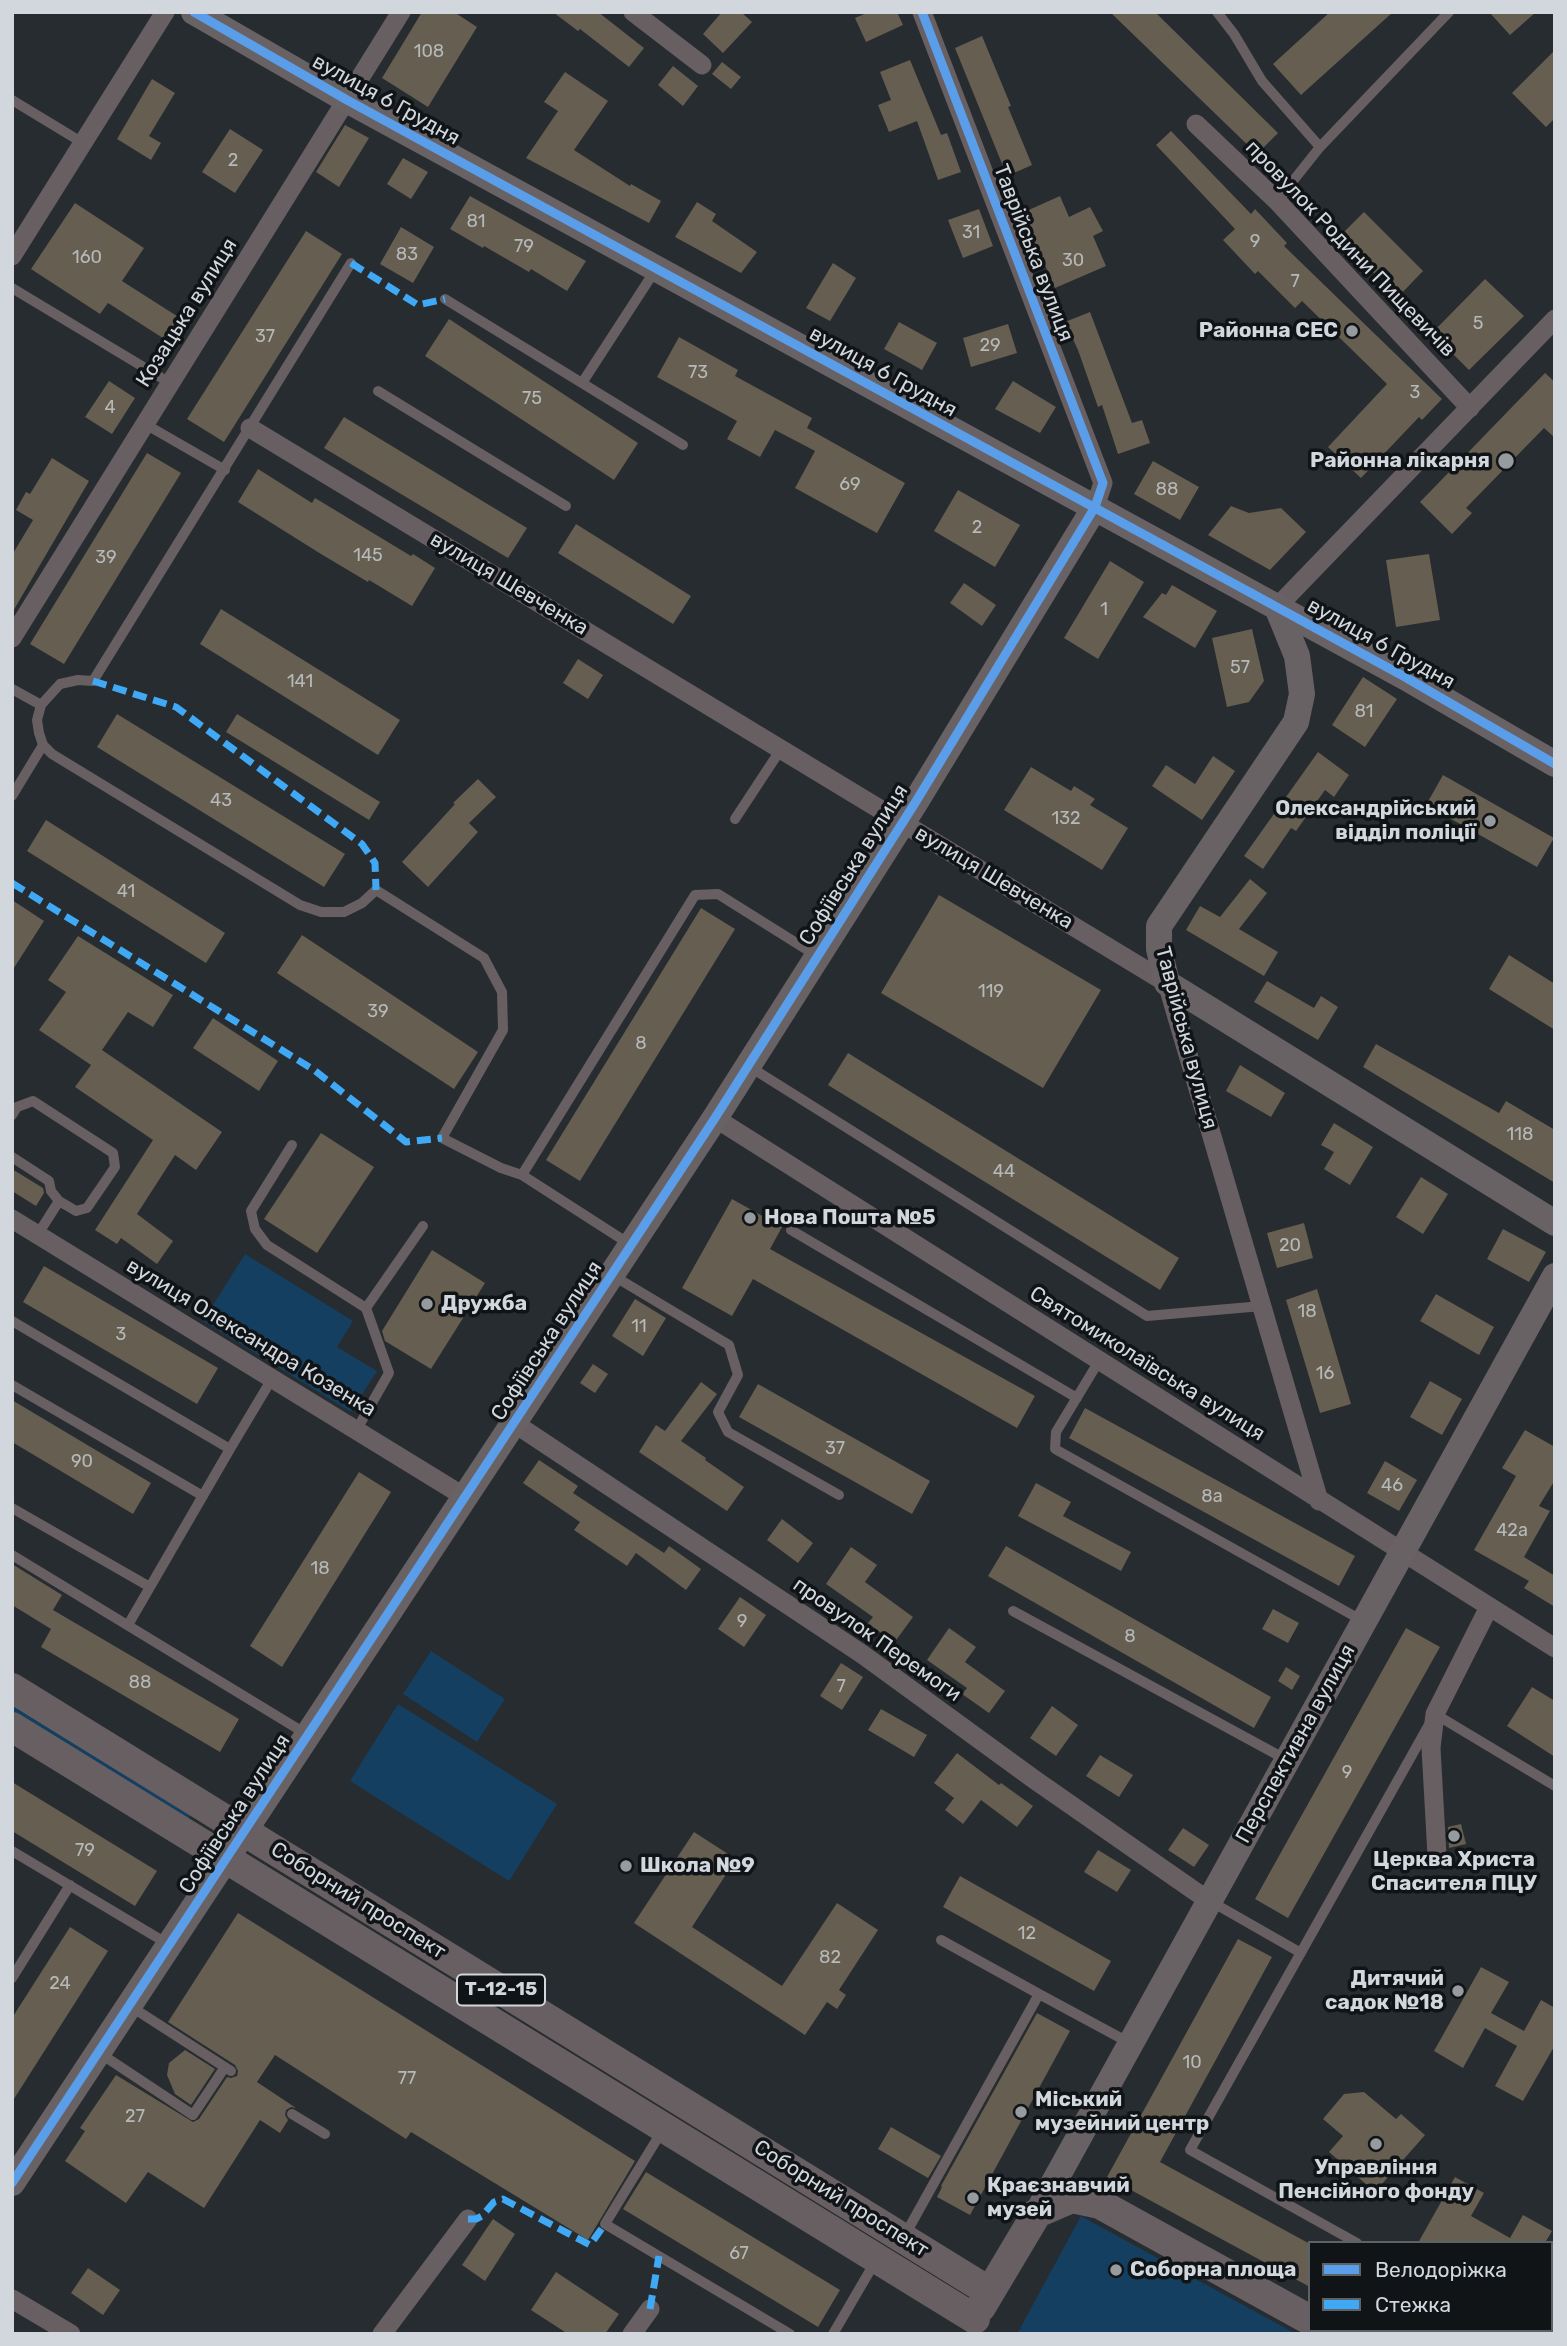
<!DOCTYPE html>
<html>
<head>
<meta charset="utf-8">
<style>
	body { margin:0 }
	#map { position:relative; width:1567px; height:2346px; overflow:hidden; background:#272c30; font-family:Rubik,sans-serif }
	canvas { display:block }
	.frame { position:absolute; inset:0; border:14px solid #d1d7dd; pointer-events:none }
	.legend { position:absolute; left:1308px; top:2241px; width:245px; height:91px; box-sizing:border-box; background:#101417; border:2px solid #5d6266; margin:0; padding:9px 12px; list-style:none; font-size:21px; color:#d1d7dd }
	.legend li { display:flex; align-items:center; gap:14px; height:35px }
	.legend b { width:35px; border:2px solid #5d6266 }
</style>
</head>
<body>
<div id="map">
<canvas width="1567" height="2346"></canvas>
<div class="frame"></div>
<ul class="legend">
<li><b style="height:9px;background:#5a9eea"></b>Велодоріжка</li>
<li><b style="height:9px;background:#3fa9f5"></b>Стежка</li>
</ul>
</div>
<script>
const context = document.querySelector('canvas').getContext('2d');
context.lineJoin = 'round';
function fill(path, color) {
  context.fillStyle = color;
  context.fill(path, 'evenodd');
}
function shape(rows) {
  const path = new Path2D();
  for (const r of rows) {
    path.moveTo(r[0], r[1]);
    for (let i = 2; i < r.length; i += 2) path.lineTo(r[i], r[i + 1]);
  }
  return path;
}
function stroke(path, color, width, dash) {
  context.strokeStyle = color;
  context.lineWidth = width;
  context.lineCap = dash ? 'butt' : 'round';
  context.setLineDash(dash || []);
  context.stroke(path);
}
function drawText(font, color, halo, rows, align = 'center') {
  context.font = font + ' Rubik,sans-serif';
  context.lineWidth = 7;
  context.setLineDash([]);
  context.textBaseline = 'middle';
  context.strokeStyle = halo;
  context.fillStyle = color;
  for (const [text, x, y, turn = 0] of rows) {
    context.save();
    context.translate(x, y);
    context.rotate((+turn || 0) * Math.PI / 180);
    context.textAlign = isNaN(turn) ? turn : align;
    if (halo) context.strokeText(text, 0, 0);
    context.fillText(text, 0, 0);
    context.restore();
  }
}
fill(shape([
	[245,1254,353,1321,337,1347,377,1371,351,1412,203,1321],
	[431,1651,505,1699,477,1742,403,1694],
	[12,1696,192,1813,188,1819,12,1716],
	[398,1704,557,1804,509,1881,350,1781],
	[1081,2216,1090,2221,1296,2334,1017,2334]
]), '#143f60');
fill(shape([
	[422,12,454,12,477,27,428,107,382,78],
	[553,12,598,12,644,48,629,67,580,29,578,31],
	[722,12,741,12,752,22,723,53,703,34],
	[869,12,897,12,903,25,866,42,855,18],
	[1110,12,1155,12,1278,133,1257,154],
	[1330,12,1393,12,1301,95,1273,64],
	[1489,12,1536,12,1510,35],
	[982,36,1011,106,1008,107,1032,165,1007,176,955,48],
	[1555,50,1555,118,1546,127,1512,93],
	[910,60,941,135,947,133,961,172,938,180,917,121,889,132,878,105,891,100,880,72],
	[722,62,741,77,731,89,712,74],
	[673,66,698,86,683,106,658,85],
	[565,72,608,101,574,150,630,186,631,184,661,201,649,223,526,158,558,111,544,102],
	[152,79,175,93,149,136,161,143,151,160,117,139],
	[345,125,369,138,339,187,316,172],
	[230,129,263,150,235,193,202,172],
	[1171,131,1251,214,1255,209,1287,243,1284,246,1442,399,1422,420,1419,417,1361,478,1328,447,1387,384,1302,301,1295,308,1258,271,1255,274,1223,240,1235,229,1156,145],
	[403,158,428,172,411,199,387,184],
	[470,196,586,261,567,291,531,269,529,272,484,246,483,248,450,229],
	[1060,196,1069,217,1090,207,1103,231,1093,236,1106,266,1055,288,1022,213],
	[697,202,716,214,712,221,757,252,741,273,675,237],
	[75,203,144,248,122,281,180,318,166,340,108,303,100,314,31,269],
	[979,209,993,246,963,258,948,220],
	[1364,212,1423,271,1398,297,1338,238],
	[401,227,434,247,413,283,380,264],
	[306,231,342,254,224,442,187,419],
	[833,263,856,278,830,321,806,308],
	[1485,279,1524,316,1469,370,1432,333],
	[1090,312,1132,423,1142,420,1150,443,1118,454,1102,405,1098,407,1078,350,1065,322],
	[449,319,638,443,614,480,425,356],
	[899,322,937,343,922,370,884,349],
	[1008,324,1017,353,971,367,963,338],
	[679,337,738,370,735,376,812,418,807,428,905,483,877,533,795,488,815,451,775,430,760,457,727,439,737,421,657,377],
	[1545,373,1555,382,1555,438,1544,428,1466,508,1472,513,1452,534,1420,502],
	[109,381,135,398,112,434,85,417],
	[1013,381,1056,407,1040,433,995,409],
	[344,417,527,528,508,558,324,448],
	[147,453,181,473,64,664,30,644],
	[52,458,89,481,12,613,12,555,33,520,16,510,26,492,30,494],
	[1153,461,1199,487,1180,520,1134,494],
	[258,469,312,503,315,498,411,556,413,554,435,568,412,606,369,580,368,582,321,554,238,502],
	[958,490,1020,525,995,567,934,531],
	[1231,506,1249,513,1281,508,1306,532,1270,570,1208,535],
	[576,524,691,596,673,624,558,553],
	[1429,554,1440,620,1396,627,1386,560],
	[1110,561,1144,582,1098,659,1064,638],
	[964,583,996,605,982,626,950,603],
	[1172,585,1217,611,1195,648,1143,617,1162,593,1166,595],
	[221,609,400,720,378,755,200,644],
	[1252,629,1264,681,1249,702,1227,707,1212,638],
	[578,659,603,675,588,699,563,683],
	[1363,677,1397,699,1365,747,1332,725],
	[117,714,345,854,324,887,97,747],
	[237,714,380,802,369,820,226,732],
	[1318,752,1349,775,1334,797,1325,790,1296,831,1291,828,1263,869,1244,856],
	[1213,756,1235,771,1202,820,1152,786,1166,765,1195,784],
	[1031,767,1071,791,1074,786,1095,799,1090,805,1128,828,1102,870,1004,810],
	[1443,775,1554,838,1537,867,1426,805],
	[478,779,496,797,469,823,478,832,428,887,402,862,455,804,453,803],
	[46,820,225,933,206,963,27,851],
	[1250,879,1267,893,1239,929,1278,952,1264,976,1186,930,1200,906,1220,917],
	[939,895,1101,990,1043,1088,881,993],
	[12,900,44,921,12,971],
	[701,908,735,929,580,1181,546,1160],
	[302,935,478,1052,454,1089,277,973],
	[78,936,173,995,153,1027,128,1012,102,1050,222,1132,196,1170,175,1155,137,1214,173,1241,157,1264,121,1238,117,1244,95,1230,153,1140,75,1087,91,1065,39,1030,66,992,48,980],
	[1509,955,1555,984,1555,1030,1489,989],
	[1267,981,1314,1008,1321,996,1338,1007,1318,1040,1254,1002],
	[213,1018,278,1061,259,1091,193,1048],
	[1376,1044,1499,1113,1506,1101,1555,1130,1555,1183,1363,1067],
	[848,1053,1179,1258,1160,1290,828,1085],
	[1240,1065,1285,1093,1271,1117,1226,1091],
	[1334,1123,1373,1147,1350,1185,1324,1169,1334,1152,1321,1145],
	[321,1133,374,1167,317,1253,264,1219],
	[12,1169,43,1188,44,1193,36,1206,12,1191],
	[1421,1177,1448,1194,1423,1234,1396,1217],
	[732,1199,782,1227,770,1249,1035,1396,1017,1428,753,1279,732,1316,682,1288],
	[1304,1223,1313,1258,1277,1268,1267,1233],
	[1503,1229,1546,1252,1529,1282,1487,1259],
	[432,1250,485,1283,431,1369,385,1341,382,1331],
	[44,1266,218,1368,197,1404,23,1302],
	[1317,1289,1351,1404,1320,1413,1286,1300],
	[1436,1294,1494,1327,1479,1355,1420,1321],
	[635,1299,666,1318,643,1356,612,1336],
	[593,1364,608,1374,595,1393,580,1383],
	[1430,1381,1462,1399,1442,1435,1410,1417],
	[701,1382,717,1394,681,1441,706,1458,705,1460,744,1487,727,1511,639,1452,656,1425,665,1431],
	[758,1384,930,1481,912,1514,739,1417],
	[12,1400,151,1483,133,1514,12,1442],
	[1085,1408,1355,1556,1339,1586,1069,1438],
	[1525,1430,1555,1447,1555,1480,1539,1506,1550,1511,1524,1557,1555,1576,1555,1607,1524,1588,1529,1581,1474,1550,1516,1476,1502,1468],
	[539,1460,578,1486,573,1493,664,1553,669,1546,701,1569,686,1590,636,1553,627,1566,574,1530,580,1522,523,1483],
	[1385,1461,1417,1480,1399,1511,1367,1493],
	[359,1472,391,1492,282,1667,250,1646],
	[1036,1483,1071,1502,1063,1516,1131,1552,1121,1571,1018,1516],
	[782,1519,813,1543,798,1563,767,1540],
	[1006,1546,1271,1697,1254,1728,988,1576],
	[851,1547,877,1565,865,1582,913,1617,894,1643,868,1623,873,1617,826,1584],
	[12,1564,62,1595,53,1610,239,1719,220,1752,41,1647,51,1629,12,1605],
	[740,1597,766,1615,744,1647,718,1629],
	[1273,1609,1299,1623,1288,1643,1262,1629],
	[949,1628,976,1647,965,1662,1005,1691,989,1713,962,1694,967,1688,927,1660],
	[1406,1628,1440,1647,1288,1918,1255,1899],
	[841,1663,863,1677,842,1710,820,1696],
	[1286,1667,1300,1676,1292,1690,1278,1681],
	[1532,1687,1555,1701,1555,1757,1507,1726],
	[1052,1706,1078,1725,1056,1756,1030,1738],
	[881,1709,927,1735,914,1757,868,1730],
	[957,1753,999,1785,1001,1783,1033,1806,1017,1827,981,1800,963,1824,945,1810,954,1798,934,1783],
	[1100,1755,1133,1775,1119,1797,1086,1776],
	[12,1782,157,1871,135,1906,12,1831],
	[1461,1824,1466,1844,1449,1848,1448,1827],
	[1183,1828,1209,1845,1194,1867,1168,1850],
	[694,1832,736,1859,692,1927,782,1986,837,1903,878,1930,839,1990,846,1995,837,2009,827,2002,805,2035,634,1923],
	[1098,1850,1131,1870,1117,1892,1084,1872],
	[960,1876,1111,1961,1094,1991,943,1907],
	[238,1913,635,2161,588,2240,411,2132,406,2139,275,2055,257,2082,296,2108,291,2107,286,2110,285,2115,288,2120,280,2133,260,2120,204,2208,148,2172,126,2203,65,2161,85,2131,80,2128,116,2075,193,2122,199,2119,227,2077,231,2078,237,2076,238,2071,235,2065,168,2022],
	[70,1927,108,1951,12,2102,12,2018],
	[1238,1939,1272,1957,1160,2162,1310,2244,1310,2287,1107,2177],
	[1481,1967,1509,1982,1491,2013,1524,2031,1541,2000,1555,2008,1555,2045,1523,2101,1495,2086,1517,2046,1485,2028,1463,2068,1434,2051],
	[1037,2013,1070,2031,970,2215,937,2197,942,2187,941,2186],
	[185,2050,215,2069,191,2105,175,2094,167,2075,169,2063],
	[1364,2092,1396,2119,1401,2114,1425,2135,1375,2192,1329,2152,1343,2136,1323,2119,1344,2094],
	[891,2127,941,2156,928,2178,878,2149],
	[646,2172,840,2290,818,2327,623,2209],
	[1455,2177,1484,2193,1471,2216,1510,2238,1523,2215,1552,2231,1545,2243,1418,2243],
	[493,2219,515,2234,485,2281,462,2265],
	[88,2268,120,2290,103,2315,71,2293],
	[556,2272,619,2314,605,2334,568,2334,531,2310]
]), '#665e50');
stroke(shape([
	[1217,12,1234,34,1262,81,1320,147],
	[12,100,83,143],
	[1277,201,1320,147,1449,12],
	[12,288,170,383],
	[445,299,683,445],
	[582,383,656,269],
	[378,391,566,506],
	[145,424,225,470],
	[12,689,41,705,37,720,39,733,43,745,52,754,300,905,321,912,344,912,362,903,376,890,484,958,502,992,503,1030,442,1138,501,1168,522,1175,631,1245],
	[41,705,60,684,78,680,93,681,351,263],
	[12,796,43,745],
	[735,819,781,749],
	[750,1067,1147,1316,1262,1306],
	[12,1115,17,1107,33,1101,113,1153,115,1167,87,1208,76,1211,59,1201,51,1191,49,1181,12,1157],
	[292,1145,251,1211,255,1229,267,1245,366,1308,389,1373,357,1429],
	[522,1175,695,895,718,894,817,956],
	[791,1230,1077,1398],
	[38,1234,59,1201],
	[612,1275,729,1345,738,1375,718,1412,728,1432,839,1495],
	[366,1308,423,1226],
	[12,1321,230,1449,150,1587,12,1508],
	[1099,1361,1056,1432,1055,1449,1363,1621],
	[12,1385,203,1496],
	[230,1449,273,1377],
	[12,1555,308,1735],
	[1013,1611,1287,1760],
	[128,1625,150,1587],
	[12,1851,168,1944],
	[1210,1901,1301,1953],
	[941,1940,1039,1994],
	[12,1978,70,1885],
	[130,2006,231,2071],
	[101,2054,193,2115,225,2067],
	[292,2114,325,2134],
	[662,2131,605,2224,790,2334],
	[905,2235,1039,1994,1128,2042],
	[1357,2243,1190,2150,1435,1714,1555,1786],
	[833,2334,875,2262]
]), '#685f62', 10);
stroke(shape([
	[633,12,702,65],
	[922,12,1103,483,1095,507],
	[1196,124,1277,201,1470,408],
	[12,256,165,12],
	[250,428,1167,983,1319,1501],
	[1277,607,1555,319],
	[12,638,401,12],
	[715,1118,1555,1648],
	[12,1219,465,1497],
	[514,1423,862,1654,1035,1780,1209,1901],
	[1437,1856,1431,1748,1435,1714,1489,1607],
	[12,2299,71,2334],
	[382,2334,468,2219],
	[632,2334,650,2309]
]), '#685f62', 19);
stroke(shape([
	[194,12,347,100,1405,677,1555,764],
	[1277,607,1297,656,1302,694,1296,722,1159,926,1159,949,1167,983,1555,1223],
	[12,2183,715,1118,915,803,1095,507],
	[1037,2213,1555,1276]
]), '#696265', 26);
stroke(shape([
	[12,1688,990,2292],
	[12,1727,975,2319],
	[981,2307,1037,2213,1072,2198,1100,2204,1310,2320]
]), '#685f63', 30);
stroke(shape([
	[351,263,418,305,445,299],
	[93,681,176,707,362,844,375,863,376,890],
	[12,883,314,1070,406,1142,442,1138],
	[468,2219,476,2219,482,2216,494,2202,503,2199,590,2245,605,2224],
	[650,2309,659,2256]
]), '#3fa9f5', 7, [14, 7]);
stroke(shape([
	[194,12,347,100,1405,677,1555,764],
	[12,2183,715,1118,915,803,1095,507,1103,483,922,12]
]), '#5a9eea', 9);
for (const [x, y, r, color] of [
	[1352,331,7,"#969ba0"],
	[1506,461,9,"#969ba0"],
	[1490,821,7,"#969ba0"],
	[750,1218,7,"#969ba0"],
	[427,1304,7,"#969ba0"],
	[1454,1836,7,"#969ba0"],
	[626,1866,7,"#969ba0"],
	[1458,1991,7,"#969ba0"],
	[1021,2112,7,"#969ba0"],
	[1376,2144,7,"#969ba0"],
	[973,2198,7,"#969ba0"],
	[1116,2270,7,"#969ba0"]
]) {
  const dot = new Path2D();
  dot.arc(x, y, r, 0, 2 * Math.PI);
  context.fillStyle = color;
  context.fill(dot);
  stroke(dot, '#101417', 2.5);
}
drawText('18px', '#b6b9ba', null, [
	["108",429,52],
	["2",233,161],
	["81",476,222],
	["31",971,233],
	["9",1255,242],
	["79",524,247],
	["83",407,255],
	["160",87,258],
	["30",1073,261],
	["7",1295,282],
	["5",1478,324],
	["37",265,337],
	["29",990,346],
	["73",698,373],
	["3",1415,393],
	["75",532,399],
	["4",110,408],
	["69",850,485],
	["88",1167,490],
	["2",977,528],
	["145",368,556],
	["39",106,558],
	["1",1104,610],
	["57",1240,668],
	["141",300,682],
	["81",1364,712],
	["43",221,801],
	["132",1066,819],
	["41",126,892],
	["119",991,992],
	["39",378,1012],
	["8",641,1044],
	["118",1520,1135],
	["44",1004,1172],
	["20",1290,1246],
	["18",1307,1312],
	["11",639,1327],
	["3",121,1335],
	["16",1325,1374],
	["37",835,1449],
	["90",82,1462],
	["46",1392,1486],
	["8а",1212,1497],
	["42а",1512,1531],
	["18",320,1569],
	["9",742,1622],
	["8",1130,1637],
	["88",140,1683],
	["7",841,1687],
	["9",1347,1773],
	["79",85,1851],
	["12",1027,1934],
	["82",830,1958],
	["24",60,1984],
	["10",1192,2063],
	["77",407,2079],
	["27",135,2117],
	["67",739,2254]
]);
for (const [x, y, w] of [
	[501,1990,88]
]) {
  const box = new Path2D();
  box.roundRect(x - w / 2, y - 15.5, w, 31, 5);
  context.fillStyle = '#101417';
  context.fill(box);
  stroke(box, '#d1d7dd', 2);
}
drawText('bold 19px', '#d1d7dd', null, [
	["Т-12-15",501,1990]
]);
drawText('21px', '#d1d7dd', '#101417', [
	["вулиця 6 Грудня",386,100,29],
	["провулок Родини Пищевичів",1350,249,46],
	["Таврійська вулиця",1033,253,69],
	["Козацька вулиця",187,313,-58],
	["вулиця 6 Грудня",883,372,29],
	["вулиця Шевченка",509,584,31],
	["вулиця 6 Грудня",1381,644,29],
	["Софіївська вулиця",854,865,-58],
	["вулиця Шевченка",994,878,31],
	["Таврійська вулиця",1186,1038,75],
	["вулиця Олександра Козенка",251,1338,31],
	["Софіївська вулиця",547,1341,-57],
	["Святомиколаївська вулиця",1147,1364,32],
	["провулок Перемоги",877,1640,35],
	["Перспективна вулиця",1296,1744,-61],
	["Софіївська вулиця",235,1814,-57],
	["Соборний проспект",358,1901,32],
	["Соборний проспект",841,2199,32]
]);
drawText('bold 21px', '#d1d7dd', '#101417', [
	["Районна СЕС",1338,331,"right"],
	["Районна лікарня",1490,461,"right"],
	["Олександрійський",1476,809,"right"],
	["відділ поліції",1476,833,"right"],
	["Нова Пошта №5",764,1218],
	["Дружба",441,1304],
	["Церква Христа",1454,1860,"center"],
	["Спасителя ПЦУ",1454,1884,"center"],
	["Школа №9",640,1866],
	["Дитячий",1444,1979,"right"],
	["садок №18",1444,2003,"right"],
	["Міський",1035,2100],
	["музейний центр",1035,2124],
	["Управління",1376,2168,"center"],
	["Пенсійного фонду",1376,2192,"center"],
	["Краєзнавчий",987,2186],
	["музей",987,2210],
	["Соборна площа",1130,2270]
], 'left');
</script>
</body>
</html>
